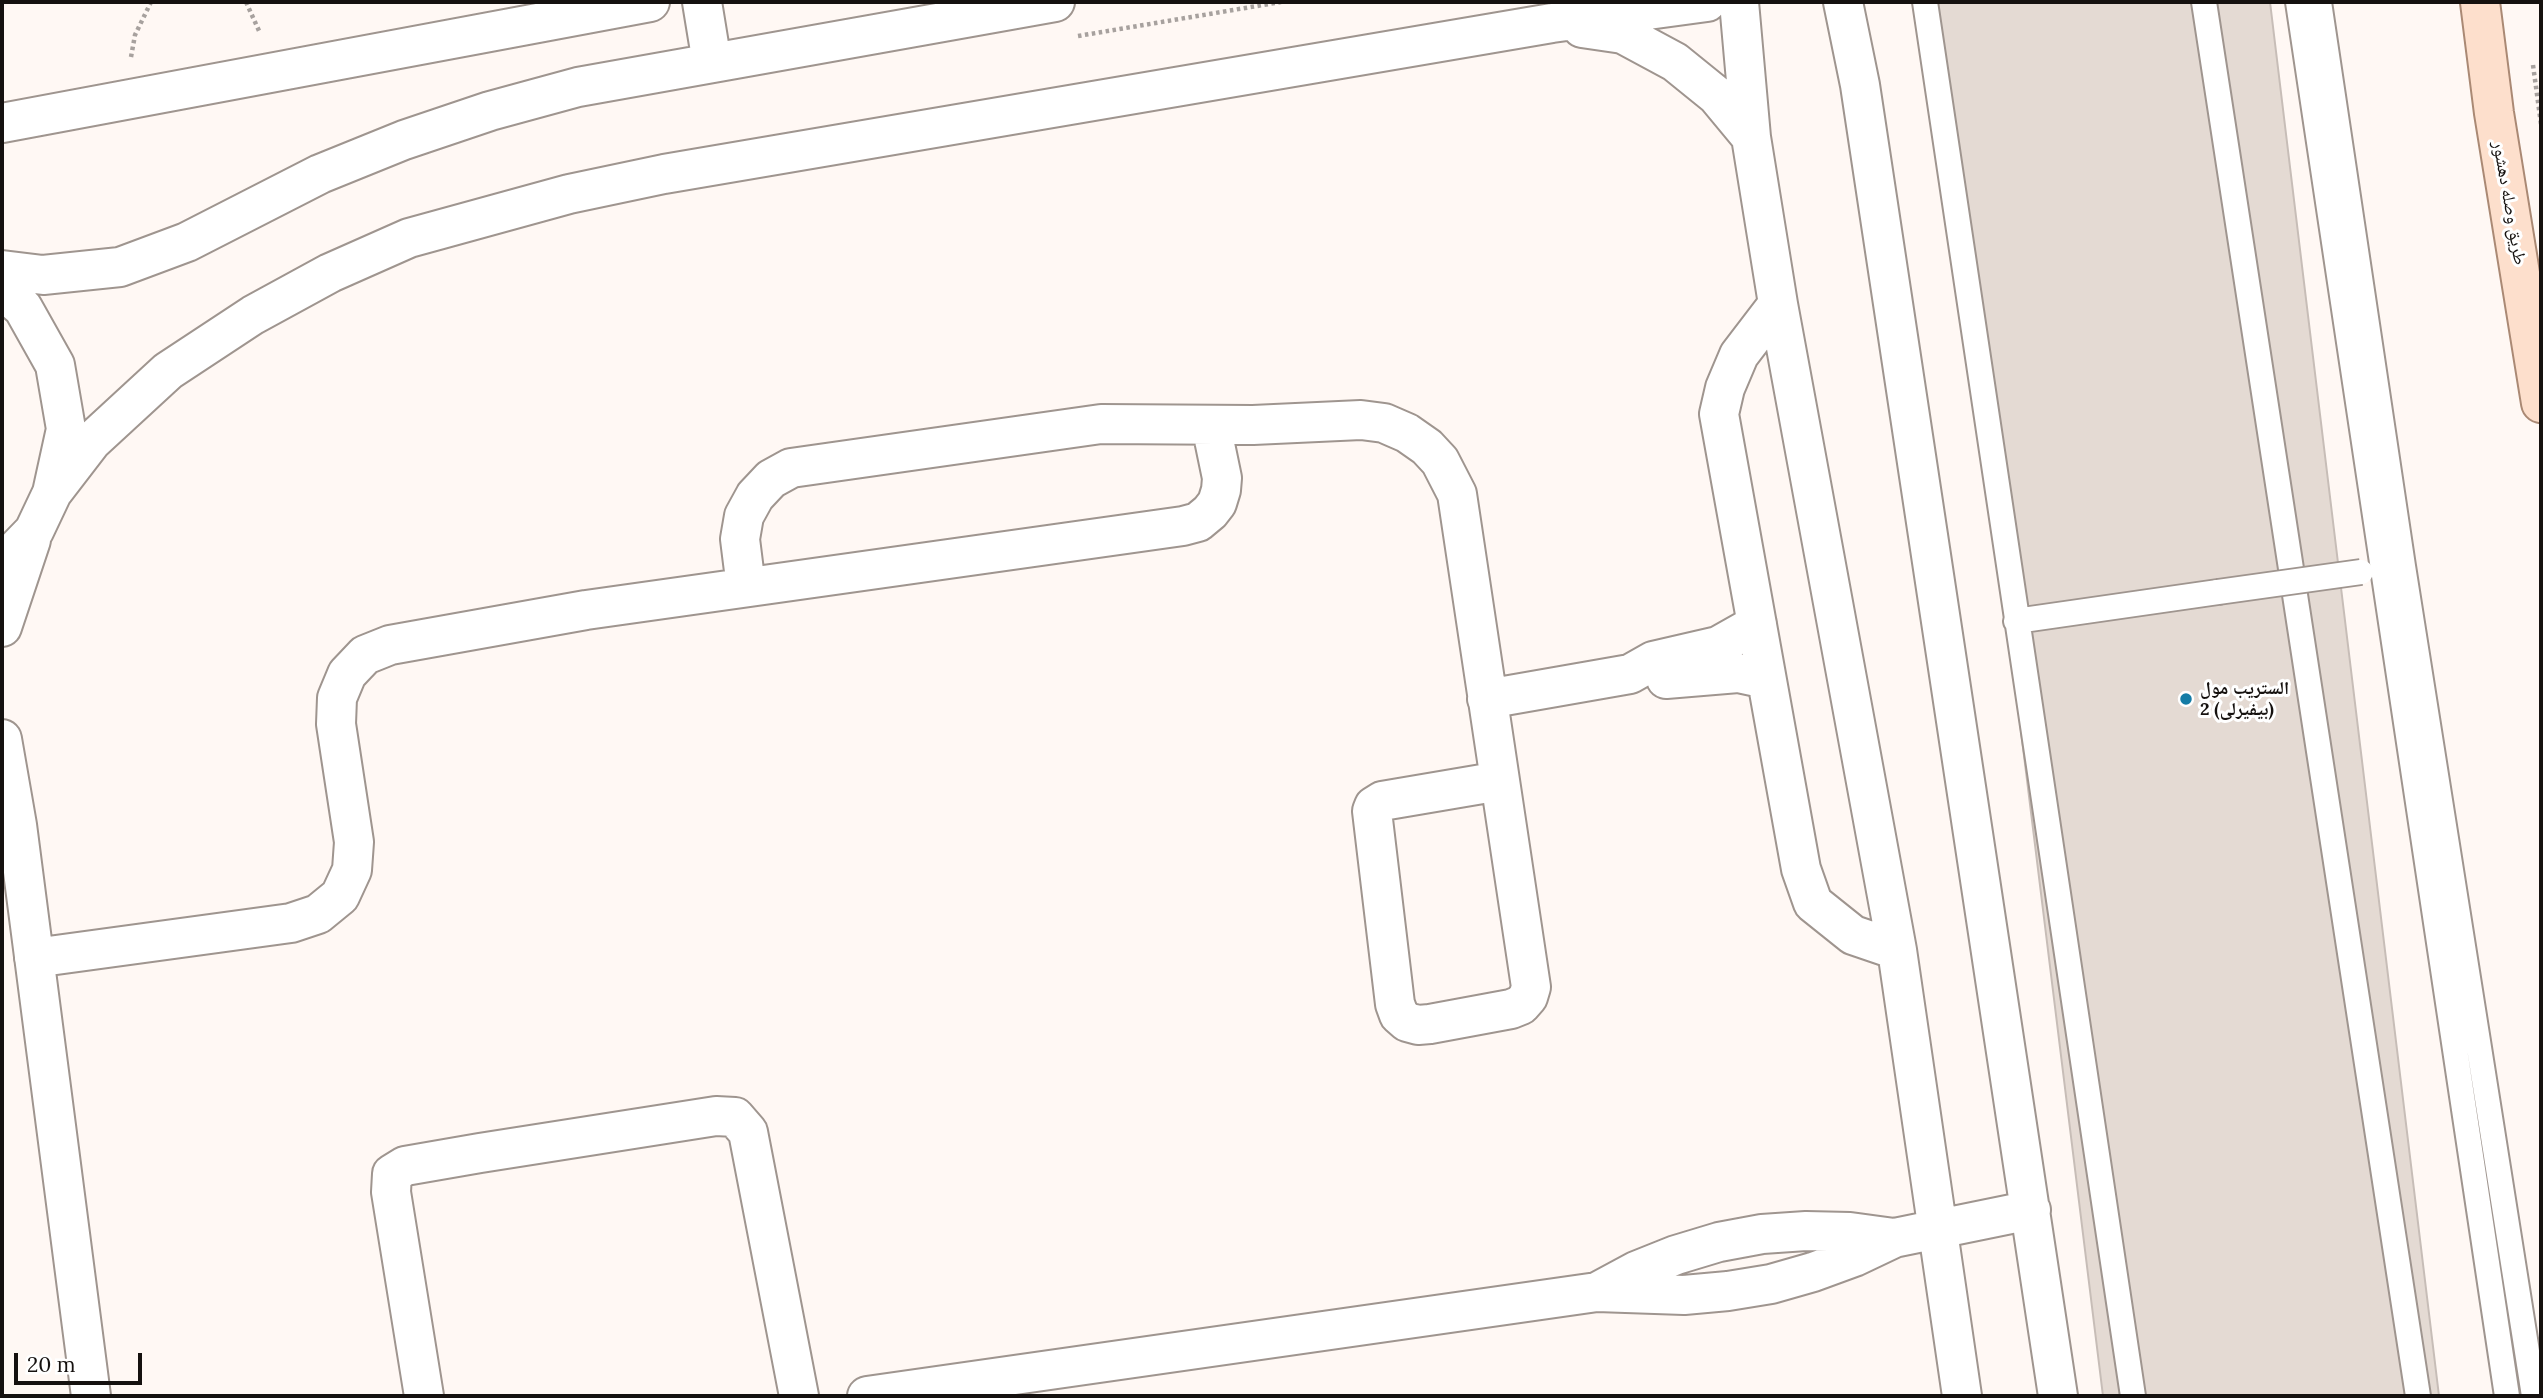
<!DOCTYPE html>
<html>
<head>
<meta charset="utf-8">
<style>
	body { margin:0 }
	#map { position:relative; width:2543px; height:1398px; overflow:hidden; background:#fff8f4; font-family:Lora,serif }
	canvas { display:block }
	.frame { position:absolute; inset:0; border:4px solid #15110f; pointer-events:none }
	.scale { position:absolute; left:14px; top:1353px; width:128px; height:32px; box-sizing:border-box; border:4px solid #15110f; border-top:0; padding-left:9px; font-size:21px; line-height:24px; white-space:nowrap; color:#15110f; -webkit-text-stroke:5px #fff; paint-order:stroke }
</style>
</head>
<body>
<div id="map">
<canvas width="2543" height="1398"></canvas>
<div class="frame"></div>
<div class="scale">20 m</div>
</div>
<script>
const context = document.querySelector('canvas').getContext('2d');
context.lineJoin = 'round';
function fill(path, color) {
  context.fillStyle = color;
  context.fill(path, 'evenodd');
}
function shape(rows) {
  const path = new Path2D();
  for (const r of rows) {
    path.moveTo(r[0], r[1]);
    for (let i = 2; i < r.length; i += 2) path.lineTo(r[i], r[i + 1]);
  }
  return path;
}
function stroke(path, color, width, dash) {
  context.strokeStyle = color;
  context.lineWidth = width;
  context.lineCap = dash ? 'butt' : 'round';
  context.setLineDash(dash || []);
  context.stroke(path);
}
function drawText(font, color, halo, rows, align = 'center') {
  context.font = font + ' Lora,"Noto Naskh Arabic",serif';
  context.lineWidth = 6;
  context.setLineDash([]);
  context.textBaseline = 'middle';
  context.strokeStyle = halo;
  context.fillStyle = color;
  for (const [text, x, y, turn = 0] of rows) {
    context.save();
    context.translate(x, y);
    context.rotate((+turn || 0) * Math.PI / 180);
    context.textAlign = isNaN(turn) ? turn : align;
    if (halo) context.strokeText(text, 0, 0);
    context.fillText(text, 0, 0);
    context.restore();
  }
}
const building = shape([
	[1931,2,2270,2,2439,1396,2103,1396,1931,2]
]);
fill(building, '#e4dad3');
stroke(building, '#c7bdb7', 2);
const lane = shape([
	[1925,2,2133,1396],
	[2204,2,2418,1396],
	[2298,2,2507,1396],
	[2319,2,2403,566,2534,1396],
	[2016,621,2218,592]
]);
const street = shape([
	[702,2,712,63],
	[1739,2,1751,137,1778,304,1897,950,1962,1396],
	[1843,2,1860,85,2058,1396],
	[1582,28,1623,34,1675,62,1717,96,1751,137],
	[2,123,650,2],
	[2,270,43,275,120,267,187,242,320,174,404,140,490,111,578,87,1055,2],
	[2,290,23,308,55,365,66,429,52,493,34,531,2,564],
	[1778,304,1739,355,1725,388,1719,414,1801,869,1813,903,1853,935,1897,950],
	[52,493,92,441,168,371,253,315,330,273,409,238,569,194,664,174,1552,23,1707,2],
	[746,587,740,539,744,516,755,496,771,479,791,468,1101,424,1253,425,1361,420,1384,423,1407,433,1427,447,1440,461,1457,494,1531,987,1528,997,1521,1005,1511,1009,1430,1024,1418,1025,1407,1022,1399,1015,1395,1004,1372,811,1374,806,1382,801,1500,781],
	[2,627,31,540],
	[1666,679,1738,673,1766,679],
	[1487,699,1630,674,1653,661,1718,646,1757,624],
	[2,739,17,825,91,1396],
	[34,958,291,923,318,914,340,896,352,870,354,842,336,724,337,698,347,674,365,655,390,645,586,610,1183,526,1198,522,1210,512,1217,503,1221,490,1222,478,1211,425],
	[1597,1292,1636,1271,1676,1255,1719,1242,1762,1234,1806,1231,1850,1232,1894,1238],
	[424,1396,391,1192,392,1174,405,1166,480,1153,716,1116,735,1117,748,1132,799,1396],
	[867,1396,1597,1292,1684,1295,1728,1291,1771,1284,1813,1272,1854,1257,1894,1238,2031,1210]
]);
const primary = shape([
	[2480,2,2494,113,2541,403]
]);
stroke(lane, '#9f958f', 28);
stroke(street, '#9f958f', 42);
stroke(primary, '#aa8974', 42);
stroke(shape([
	[246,2,260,33],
	[1078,36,1281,2],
	[131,57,135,35,151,2],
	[2533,65,2541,124]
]), '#a7a19e', 4.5, [3.5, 3.5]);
stroke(lane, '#fff', 24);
stroke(street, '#fff', 38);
stroke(primary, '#fddfcc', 38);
const laneBridge = shape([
	[2218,592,2361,572]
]);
stroke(laneBridge, '#9f958f', 28, []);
stroke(laneBridge, '#fff', 24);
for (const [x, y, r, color] of [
	[2186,699,7,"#147ca6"]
]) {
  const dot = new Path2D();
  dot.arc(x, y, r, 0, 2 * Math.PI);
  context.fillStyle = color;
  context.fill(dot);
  stroke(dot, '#fff', 2.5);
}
drawText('18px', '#15110f', '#fff', [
	["طريق وصله دهشور",2509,203,80]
]);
drawText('bold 18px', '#15110f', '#fff', [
	["الستريب مول",2200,689],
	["2 (بيفيرلى)",2200,710]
], 'left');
</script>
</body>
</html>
